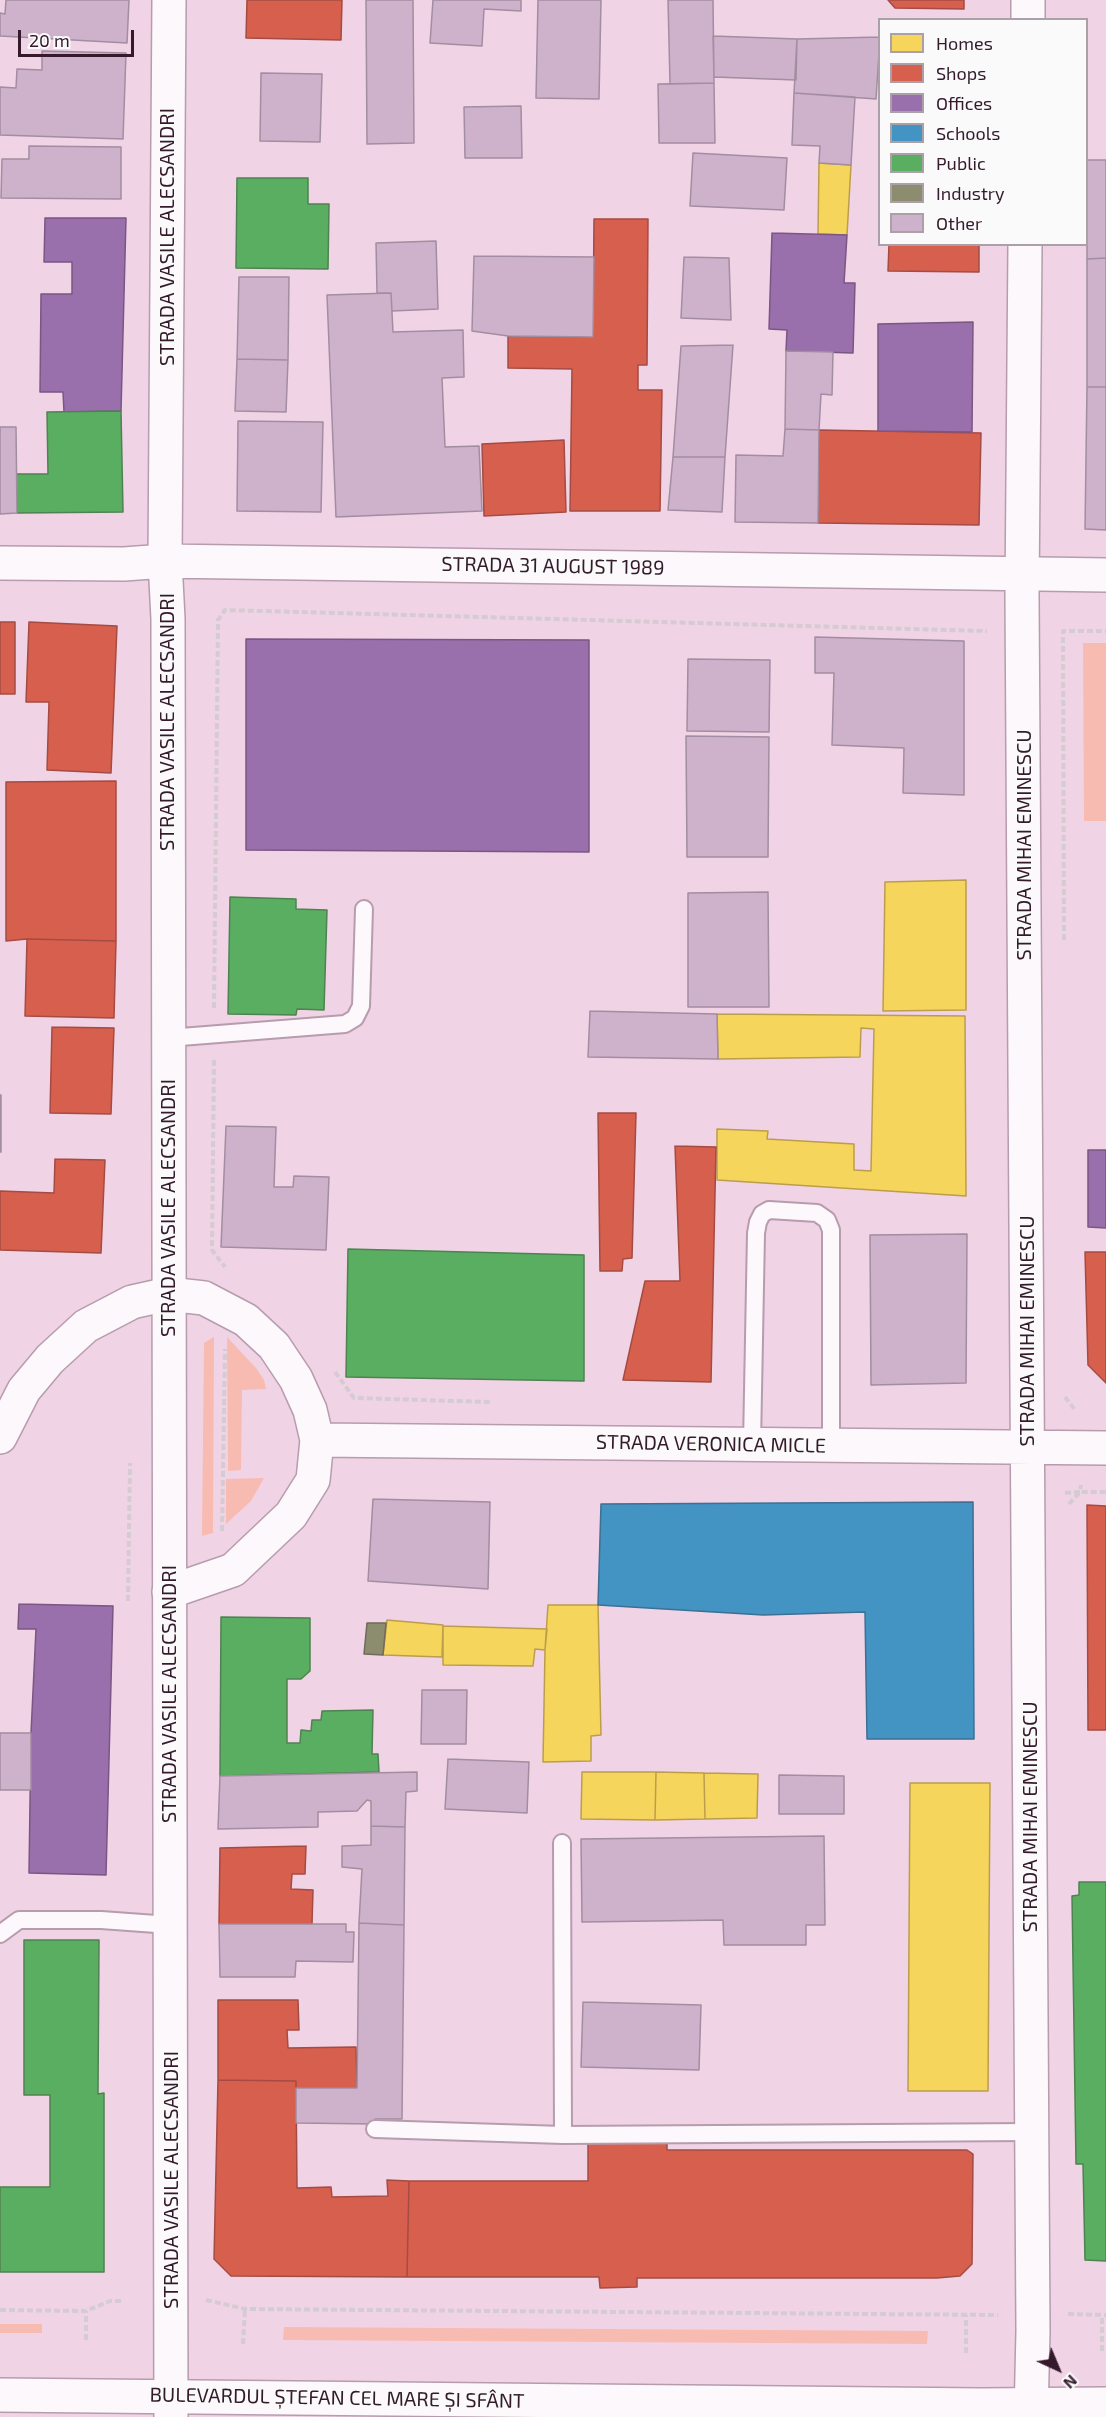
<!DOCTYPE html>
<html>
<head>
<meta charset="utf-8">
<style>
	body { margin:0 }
	#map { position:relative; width:1106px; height:2417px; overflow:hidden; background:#f1d3e6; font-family:"Exo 2",sans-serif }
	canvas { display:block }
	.legend { position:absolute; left:878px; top:18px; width:210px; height:228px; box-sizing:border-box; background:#fafafa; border:2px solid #aba0a7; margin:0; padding:8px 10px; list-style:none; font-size:18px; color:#341a2b }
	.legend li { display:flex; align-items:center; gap:12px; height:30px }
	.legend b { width:30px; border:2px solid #aba0a7 }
	.north { position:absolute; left:1028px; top:2339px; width:60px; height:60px; -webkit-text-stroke:4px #fafafa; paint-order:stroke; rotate:136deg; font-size:16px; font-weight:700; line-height:24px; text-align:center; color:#341a2b }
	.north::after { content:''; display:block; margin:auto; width:21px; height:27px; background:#341a2b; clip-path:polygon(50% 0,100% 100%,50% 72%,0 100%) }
	.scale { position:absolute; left:18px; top:30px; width:116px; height:27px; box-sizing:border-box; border:3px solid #341a2b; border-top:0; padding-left:8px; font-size:18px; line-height:21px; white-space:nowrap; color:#341a2b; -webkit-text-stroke:4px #fafafa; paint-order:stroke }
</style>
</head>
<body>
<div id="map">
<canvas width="1106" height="2417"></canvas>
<ul class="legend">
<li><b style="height:16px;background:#f6d55c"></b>Homes</li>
<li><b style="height:16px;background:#d6604d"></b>Shops</li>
<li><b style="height:16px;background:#9970ab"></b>Offices</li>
<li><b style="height:16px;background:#4393c3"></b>Schools</li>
<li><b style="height:16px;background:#5aae61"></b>Public</li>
<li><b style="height:16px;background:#8c8c6e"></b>Industry</li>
<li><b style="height:16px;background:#ceb1cb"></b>Other</li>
</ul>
<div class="north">N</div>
<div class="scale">20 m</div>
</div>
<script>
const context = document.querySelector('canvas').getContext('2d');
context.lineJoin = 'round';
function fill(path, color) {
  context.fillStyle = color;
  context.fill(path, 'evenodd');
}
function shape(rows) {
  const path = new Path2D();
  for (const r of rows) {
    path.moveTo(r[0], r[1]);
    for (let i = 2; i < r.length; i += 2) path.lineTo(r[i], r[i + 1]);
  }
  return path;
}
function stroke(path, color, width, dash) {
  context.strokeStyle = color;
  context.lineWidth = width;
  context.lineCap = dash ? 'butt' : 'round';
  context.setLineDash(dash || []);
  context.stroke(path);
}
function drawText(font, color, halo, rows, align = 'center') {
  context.font = font + ' "Exo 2",sans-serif';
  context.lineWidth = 6;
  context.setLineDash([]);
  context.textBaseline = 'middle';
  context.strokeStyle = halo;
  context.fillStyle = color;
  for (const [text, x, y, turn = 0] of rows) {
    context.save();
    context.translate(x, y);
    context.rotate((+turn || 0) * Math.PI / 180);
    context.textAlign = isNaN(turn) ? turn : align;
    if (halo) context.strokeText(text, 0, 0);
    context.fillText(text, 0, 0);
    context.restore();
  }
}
fill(shape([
	[1083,643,1106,643,1106,821,1084,821],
	[214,1337,213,1533,202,1536,204,1343],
	[227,1337,256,1368,264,1380,266,1389,242,1390,241,1470,228,1471],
	[264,1478,251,1501,226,1524,226,1479],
	[0,2324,42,2324,42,2333,0,2333],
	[284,2327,928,2331,927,2344,283,2340]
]), '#f8bbb2');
const homes = shape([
	[819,163,851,165,847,235,818,234,819,163],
	[966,880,966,1010,883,1011,885,882,966,880],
	[717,1014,965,1016,966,1196,717,1180,717,1129,768,1131,767,1139,854,1144,854,1170,871,1171,874,1029,861,1028,860,1057,718,1059,717,1014],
	[548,1605,598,1605,601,1735,591,1736,591,1761,543,1762,545,1650,548,1605],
	[387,1620,443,1625,442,1657,383,1655,387,1620],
	[443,1626,547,1629,545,1650,535,1649,533,1666,443,1665,443,1626],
	[582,1772,656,1772,655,1820,581,1819,582,1772],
	[656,1772,704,1773,705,1819,655,1820,656,1772],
	[704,1773,758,1774,757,1818,705,1819,704,1773],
	[910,1783,990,1783,988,2091,908,2091,910,1783]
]);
fill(homes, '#f6d55c');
stroke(homes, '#bc9d4d', 1.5);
const shops = shape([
	[247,0,342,0,341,40,246,38,247,0],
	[888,0,964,0,964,9,895,8,888,0],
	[594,219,648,219,647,365,638,365,638,390,662,390,660,511,570,511,572,369,508,368,508,336,593,337,594,219],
	[889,244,979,244,979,272,888,271,889,244],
	[819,430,981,433,979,525,818,523,819,430],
	[564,440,566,512,484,516,482,444,564,440],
	[0,622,15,622,15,694,0,694,0,622],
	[29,622,117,626,111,773,47,770,49,702,26,702,29,622],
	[116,781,116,941,27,939,6,941,6,782,116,781],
	[27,939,116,941,114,1018,25,1016,27,939],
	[52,1027,114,1028,111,1114,50,1113,52,1027],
	[598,1113,636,1113,632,1258,623,1259,622,1271,600,1271,598,1113],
	[675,1146,716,1147,711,1382,623,1380,645,1281,680,1281,675,1146],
	[55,1159,105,1160,101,1253,0,1250,0,1191,54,1193,55,1159],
	[1085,1252,1106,1252,1106,1383,1088,1365,1085,1252],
	[1087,1505,1106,1506,1106,1730,1088,1730,1087,1505],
	[306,1846,305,1874,292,1874,291,1889,313,1890,312,1924,219,1924,220,1848,306,1846],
	[218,2000,298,2000,299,2030,287,2030,288,2048,356,2047,357,2088,296,2088,296,2081,218,2080,218,2000],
	[218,2080,296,2081,297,2188,331,2187,332,2197,388,2196,387,2180,409,2181,407,2277,231,2276,214,2259,218,2080],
	[588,2141,667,2141,667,2150,967,2150,973,2154,972,2264,960,2276,937,2278,637,2278,637,2287,600,2288,599,2277,407,2277,409,2181,588,2181,588,2141]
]);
fill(shops, '#d6604d');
stroke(shops, '#a54b43', 1.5);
const offices = shape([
	[45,218,126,218,121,411,64,412,63,392,40,392,41,294,72,294,72,262,44,262,45,218],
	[772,233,847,235,844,283,855,283,853,353,786,351,787,330,769,329,772,233],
	[973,322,972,432,878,431,878,324,973,322],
	[246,639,589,640,589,852,246,850,246,639],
	[1088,1150,1106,1150,1106,1228,1088,1227,1088,1150],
	[19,1604,113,1606,106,1875,29,1873,31,1733,36,1629,18,1629,19,1604]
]);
fill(offices, '#9970ab');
stroke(offices, '#7b5685', 1.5);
const schools = shape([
	[973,1502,974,1739,867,1739,865,1612,763,1615,598,1605,601,1504,973,1502]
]);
fill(schools, '#4393c3');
stroke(schools, '#3e6f95', 1.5);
const public = shape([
	[237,178,308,178,308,204,329,204,328,269,236,268,237,178],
	[121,411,123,512,17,513,16,474,48,474,47,412,121,411],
	[230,897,296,899,296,909,327,910,324,1010,297,1009,296,1015,228,1014,230,897],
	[348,1249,584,1255,584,1381,346,1377,348,1249],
	[221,1617,310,1618,310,1671,301,1679,287,1679,287,1743,300,1743,301,1730,311,1731,312,1720,321,1720,322,1711,373,1710,372,1754,378,1754,379,1772,220,1776,221,1617],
	[1079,1882,1106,1882,1106,2261,1085,2260,1083,2164,1076,2164,1072,1896,1079,1895,1079,1882],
	[24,1940,99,1940,98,2094,104,2093,104,2272,0,2272,0,2187,50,2187,50,2095,24,2095,24,1940]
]);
fill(public, '#5aae61');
stroke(public, '#4f8251', 1.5);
const industry = shape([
	[367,1623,386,1623,383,1655,364,1654,367,1623]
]);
fill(industry, '#8c8c6e');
stroke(industry, '#726a5a', 1.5);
const building = shape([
	[6,0,129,0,127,43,0,36,0,13,5,14,6,0],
	[366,0,413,0,414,143,367,144,366,0],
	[433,0,521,0,521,11,484,9,482,46,430,43,433,0],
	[538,0,601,0,599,99,536,98,538,0],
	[668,0,713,0,714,83,670,84,668,0],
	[713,36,797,39,796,80,714,77,713,36],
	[880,37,876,99,794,93,797,39,880,37],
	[42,51,126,53,123,139,0,135,0,87,16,88,17,69,42,70,42,51],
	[261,73,322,74,320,142,260,141,261,73],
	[714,83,715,143,659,143,658,84,714,83],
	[794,93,855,97,851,165,819,163,820,146,792,145,794,93],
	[521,106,522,158,465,158,464,107,521,106],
	[29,146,121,147,121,199,1,198,2,159,29,159,29,146],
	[693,153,787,158,784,210,690,206,693,153],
	[1087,160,1106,160,1106,258,1087,259,1087,160],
	[436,241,438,309,392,311,391,293,377,293,376,243,436,241],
	[474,256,594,257,593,337,508,336,472,331,474,256],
	[684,257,729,258,731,320,681,318,684,257],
	[1106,258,1106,387,1087,387,1087,259,1106,258],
	[239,277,289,277,288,360,237,359,239,277],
	[391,293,393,332,463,330,464,377,442,378,445,447,479,446,482,511,336,517,327,295,391,293],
	[733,345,725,457,673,457,681,346,733,345],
	[786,351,833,352,832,395,821,394,819,430,785,429,786,351],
	[237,359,288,360,286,412,235,411,237,359],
	[1087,387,1106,387,1106,530,1085,529,1087,387],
	[238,421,323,422,321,512,237,511,238,421],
	[0,427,16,427,17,513,0,514,0,427],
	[785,429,819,430,818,523,735,522,736,455,783,456,785,429],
	[673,457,725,457,722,512,668,510,673,457],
	[815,637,964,641,964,795,903,793,904,748,832,745,834,673,815,673,815,637],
	[688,659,770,660,769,732,687,731,688,659],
	[686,736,769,737,768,857,687,857,686,736],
	[768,892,769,1007,688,1007,688,893,768,892],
	[590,1011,717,1014,718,1059,588,1057,590,1011],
	[0,1095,1,1095,1,1152,0,1152,0,1095],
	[226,1126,276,1127,274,1187,293,1187,294,1176,329,1177,326,1250,221,1247,226,1126],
	[967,1234,966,1383,871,1385,870,1235,967,1234],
	[373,1499,490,1502,488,1589,368,1581,373,1499],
	[422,1690,467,1690,466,1744,421,1744,422,1690],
	[0,1733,31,1733,31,1790,0,1790,0,1733],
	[448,1759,529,1762,527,1813,445,1809,448,1759],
	[417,1772,417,1791,406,1792,405,1827,371,1826,371,1801,367,1800,357,1811,318,1812,318,1827,218,1829,220,1776,417,1772],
	[779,1775,844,1776,844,1814,779,1814,779,1775],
	[371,1826,405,1827,404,1925,359,1923,362,1869,342,1867,342,1846,371,1845,371,1826],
	[824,1836,825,1925,806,1925,806,1945,724,1945,723,1920,582,1922,581,1839,824,1836],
	[359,1923,404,1925,402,2119,375,2119,374,2124,296,2123,296,2088,357,2088,359,1923],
	[219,1924,346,1924,346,1932,354,1932,353,1962,296,1961,295,1977,220,1977,219,1924],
	[583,2002,701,2005,699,2070,581,2067,583,2002]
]);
fill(building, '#ceb1cb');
stroke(building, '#a38da0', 1.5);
const lane = shape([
	[168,1038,345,1024,355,1018,361,1006,364,909],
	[752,1444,756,1233,758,1222,762,1214,769,1210,817,1213,827,1220,831,1230,831,1446],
	[562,1843,563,2135],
	[0,1934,19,1920,101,1920,170,1925],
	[375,2129,563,2135,1031,2132]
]);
const street = shape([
	[1028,20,1028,0],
	[1025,244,1022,595,1033,2331,1031,2417],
	[0,1437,24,1390,50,1359,86,1326,132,1302,168,1294,204,1298,246,1320,274,1346,296,1379,310,1410,317,1440,313,1480,291,1515,233,1570,169,1592],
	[317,1440,1106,1448]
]);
const secondary = shape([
	[169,0,165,561,168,619,171,2417],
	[0,563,124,564,165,561,1106,575]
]);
const primary = shape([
	[0,2395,981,2405,1106,2404]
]);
stroke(lane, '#b69cad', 20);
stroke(street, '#b69cad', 36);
stroke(secondary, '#b69cad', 36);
stroke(primary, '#b69cad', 36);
stroke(shape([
	[1064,940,1063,631,1106,631],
	[214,1008,218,620,225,610,987,631],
	[214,1060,212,1250,225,1267],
	[335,1372,354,1398,491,1402],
	[1065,1397,1075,1410],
	[1065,1493,1080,1492,1081,1485],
	[1069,1504,1080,1492,1106,1492],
	[222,1531,225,1349],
	[128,1601,130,1463],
	[206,2300,245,2309,998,2315],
	[0,2310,86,2311,110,2301,124,2301],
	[1068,2314,1106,2315],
	[86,2340,86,2311],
	[243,2344,245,2309],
	[1102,2351,1102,2315],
	[966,2353,966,2315]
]), '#d5cbd2', 4, [6, 3]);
stroke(lane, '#fdf8fb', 16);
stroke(street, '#fdf8fb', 33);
stroke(secondary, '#fdf8fb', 33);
stroke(primary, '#fdf8fb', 33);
drawText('20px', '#341a2b', '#fafafa', [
	["STRADA VASILE ALECSANDRI",167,237,-90],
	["STRADA 31 AUGUST 1989",553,566,1],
	["STRADA VASILE ALECSANDRI",167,722,-90],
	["STRADA MIHAI EMINESCU",1024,845,-90],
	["STRADA VASILE ALECSANDRI",168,1208,-90],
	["STRADA MIHAI EMINESCU",1027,1331,-90],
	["STRADA VERONICA MICLE",711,1444,1],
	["STRADA VASILE ALECSANDRI",169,1694,-90],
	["STRADA MIHAI EMINESCU",1030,1817,-90],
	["STRADA VASILE ALECSANDRI",171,2180,-90],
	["BULEVARDUL ȘTEFAN CEL MARE ȘI SFÂNT",337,2398,1]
]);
</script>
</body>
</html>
